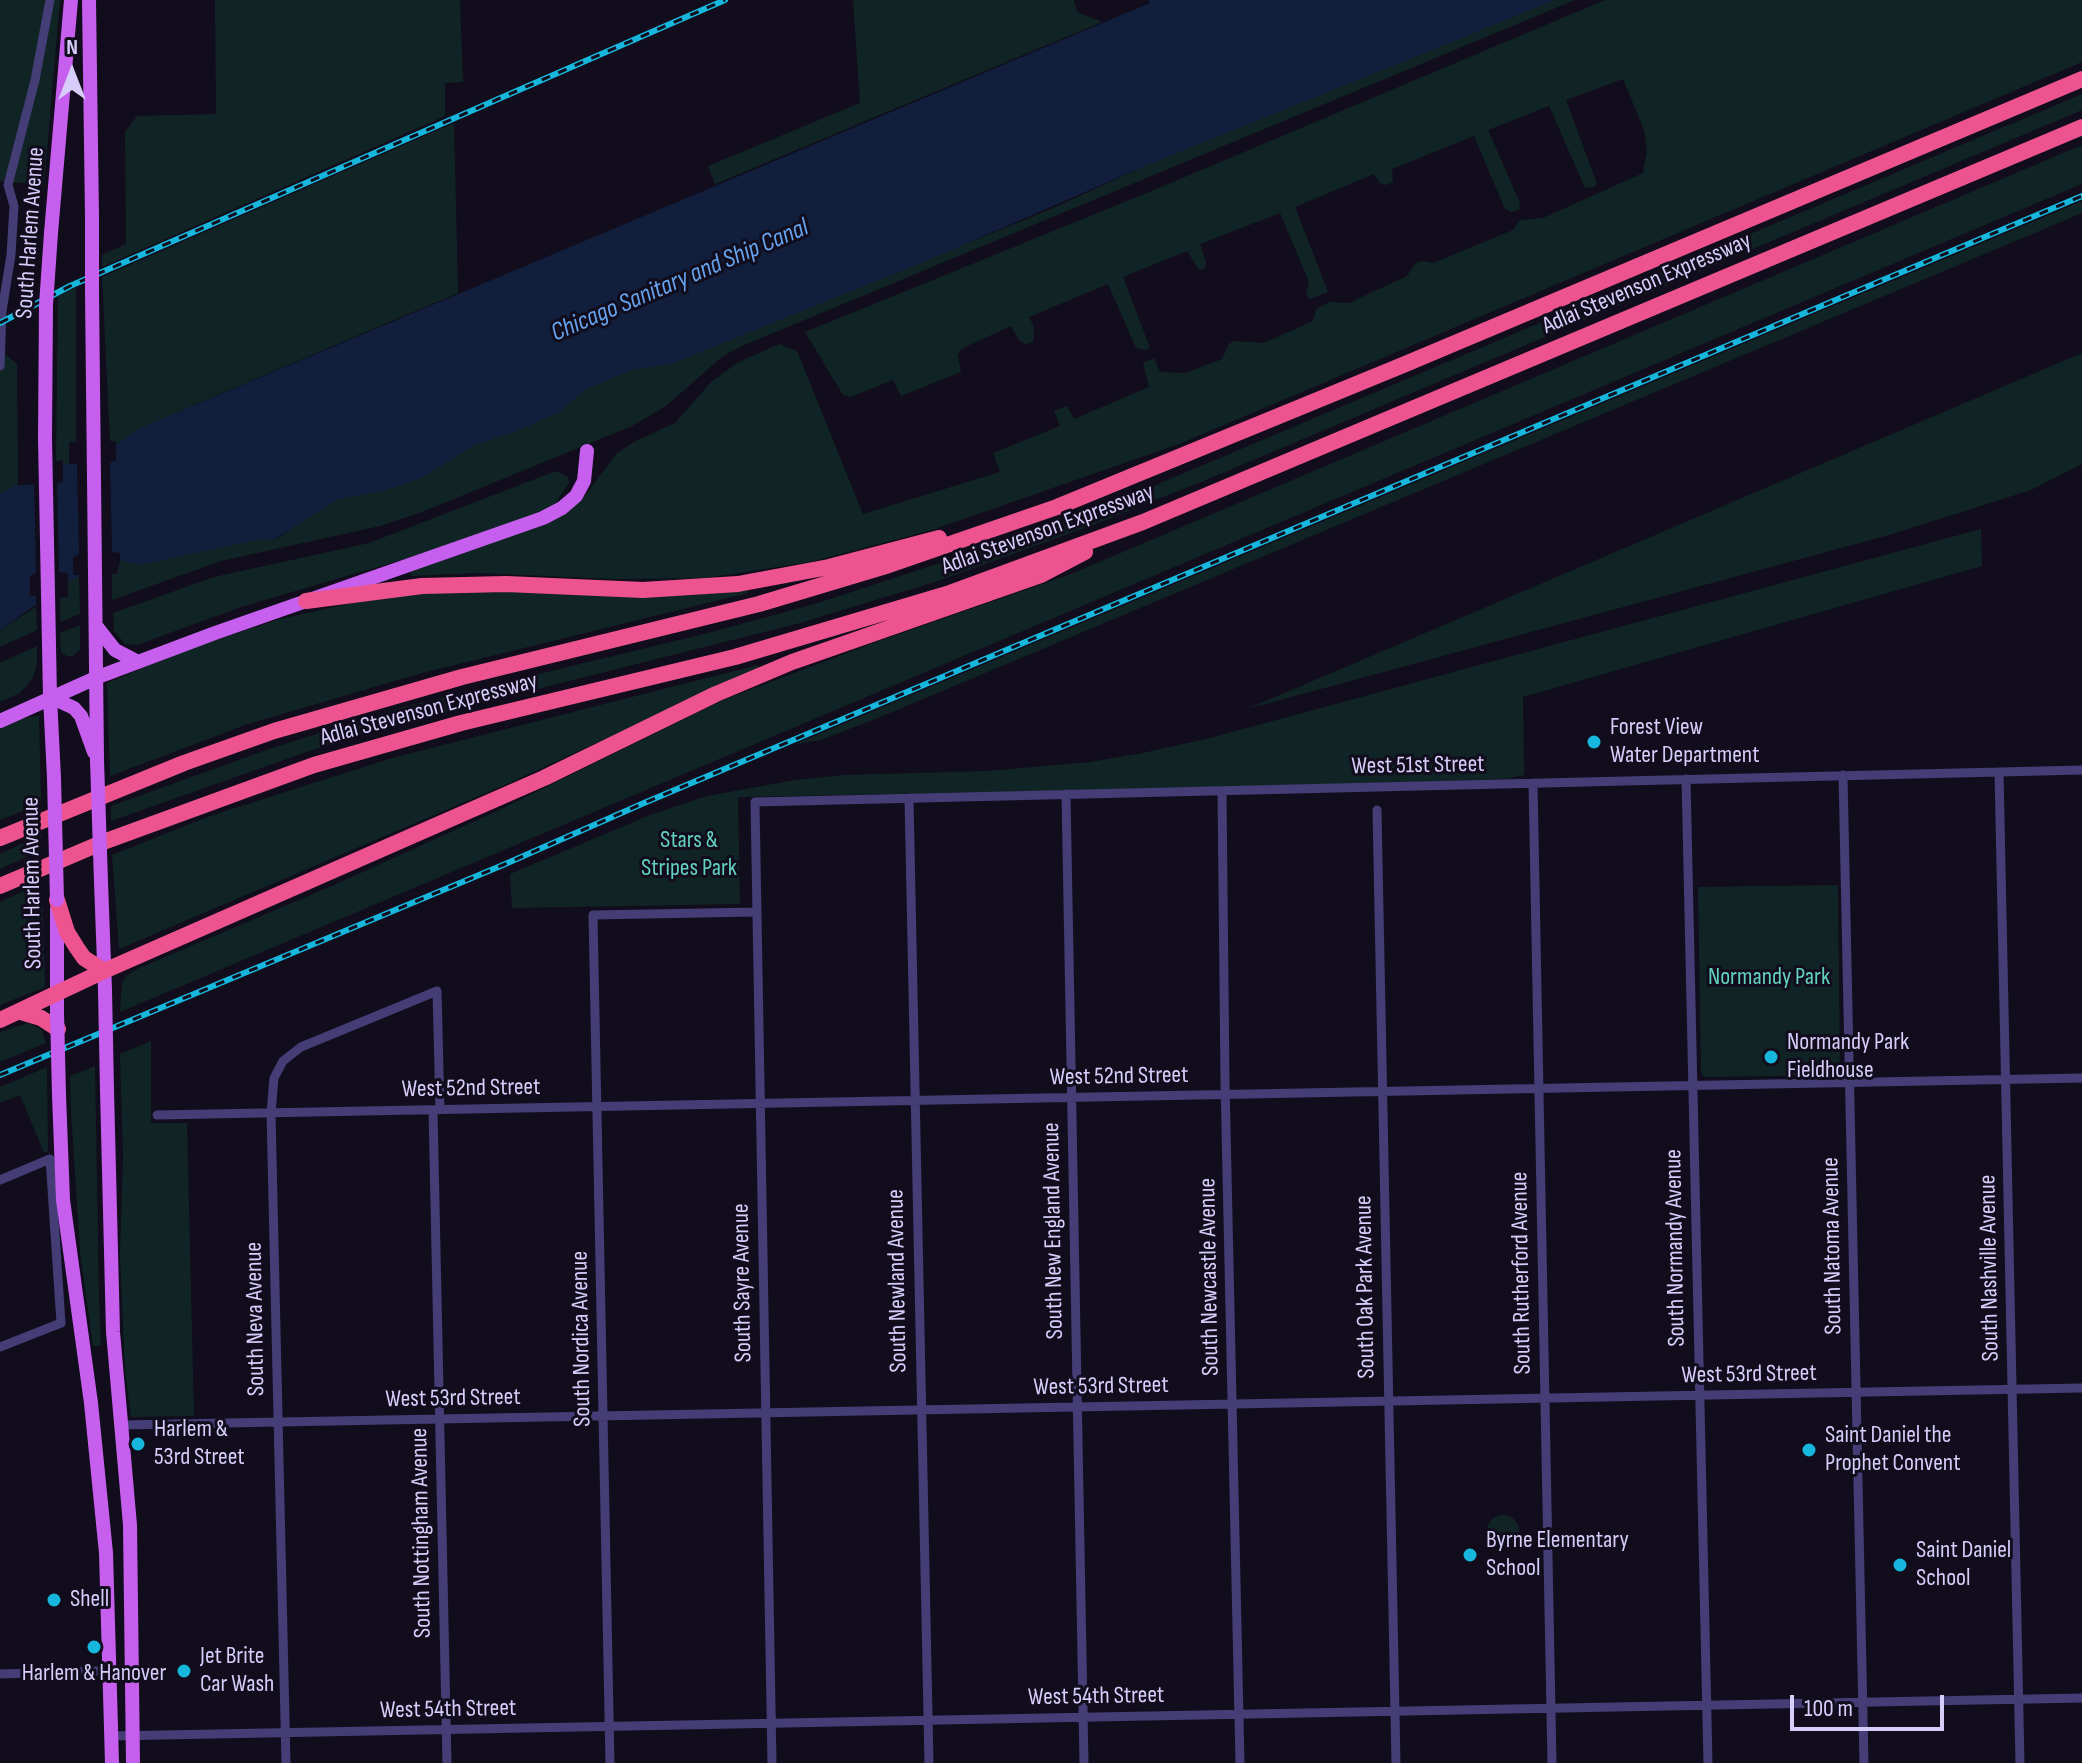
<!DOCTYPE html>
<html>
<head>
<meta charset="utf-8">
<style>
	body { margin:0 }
	#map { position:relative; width:2082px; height:1763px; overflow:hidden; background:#110d1c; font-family:"Sofia Sans Condensed",sans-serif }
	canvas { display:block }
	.north { position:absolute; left:32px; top:32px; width:80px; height:80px; -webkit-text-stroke:6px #110d1c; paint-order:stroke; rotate:0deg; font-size:22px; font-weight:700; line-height:32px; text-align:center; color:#d6cdfa }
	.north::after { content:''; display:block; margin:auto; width:28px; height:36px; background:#d6cdfa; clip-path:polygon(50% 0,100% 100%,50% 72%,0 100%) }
	.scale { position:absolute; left:1790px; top:1695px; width:154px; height:36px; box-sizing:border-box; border:4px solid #d6cdfa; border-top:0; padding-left:10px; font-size:24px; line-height:28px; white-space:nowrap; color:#d6cdfa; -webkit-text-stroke:6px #110d1c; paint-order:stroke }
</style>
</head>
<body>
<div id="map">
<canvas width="2082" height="1763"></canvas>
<div class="north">N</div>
<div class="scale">100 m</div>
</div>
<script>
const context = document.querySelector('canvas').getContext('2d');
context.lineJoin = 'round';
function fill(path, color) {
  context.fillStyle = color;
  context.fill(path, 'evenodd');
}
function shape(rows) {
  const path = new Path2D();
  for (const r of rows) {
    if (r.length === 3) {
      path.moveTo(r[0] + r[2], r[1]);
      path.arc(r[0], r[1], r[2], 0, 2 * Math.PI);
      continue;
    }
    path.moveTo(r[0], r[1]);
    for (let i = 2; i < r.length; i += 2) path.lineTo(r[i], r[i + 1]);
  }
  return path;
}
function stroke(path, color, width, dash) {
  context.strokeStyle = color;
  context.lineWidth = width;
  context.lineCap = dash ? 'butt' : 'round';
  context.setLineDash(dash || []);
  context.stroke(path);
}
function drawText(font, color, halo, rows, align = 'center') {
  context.font = font + ' "Sofia Sans Condensed",sans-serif';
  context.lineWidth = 6;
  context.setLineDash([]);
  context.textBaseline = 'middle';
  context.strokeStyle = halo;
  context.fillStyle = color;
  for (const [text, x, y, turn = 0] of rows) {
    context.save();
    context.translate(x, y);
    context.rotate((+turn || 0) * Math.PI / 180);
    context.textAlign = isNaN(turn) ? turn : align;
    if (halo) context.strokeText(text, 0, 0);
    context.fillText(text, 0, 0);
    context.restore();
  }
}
fill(shape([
	[0,0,60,0,44,185,0,181],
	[215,0,460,0,463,82,445,83,445,116,102,267,102,255,126,244,125,132,137,116,216,114],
	[853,0,1074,0,1077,12,1102,22,715,184,708,166,860,103],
	[1555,0,1575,0,742,346,723,356,666,406,632,426,422,512,380,526,221,561,112,600,112,574,117,574,120,560,139,565,256,540,276,539,338,498,383,491,421,478,475,445,517,431,559,412,586,389,632,370,673,363,1049,210,1145,166],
	[1605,0,2082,0,2082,62,1179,444,932,530,810,562,705,578,616,579,478,573,411,576,410,570,549,520,581,501,616,454,634,442,675,423,711,382,737,363,779,344,797,351,863,514,1000,472,993,453,1060,426,1054,411,1067,406,1074,419,1149,387,1143,363,1154,358,1160,372,1186,373,1222,359,1229,344,1234,341,1264,343,1313,321,1316,309,1330,302,1349,303,1407,276,1415,264,1421,261,1433,263,1513,230,1520,220,1543,218,1643,173,1647,152,1644,130,1623,79,1566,100,1597,184,1593,187,1585,188,1549,106,1488,130,1520,203,1519,210,1512,212,1505,209,1474,136,1392,169,1393,182,1386,185,1380,183,1374,174,1295,207,1328,292,1310,299,1306,294,1309,282,1280,213,1200,244,1206,262,1205,269,1199,270,1187,251,1123,277,1150,348,1146,350,1136,348,1108,284,1029,317,1034,327,1033,342,1025,344,1019,340,1011,326,961,349,958,356,961,372,901,396,893,380,851,397,843,395,805,332,1154,190],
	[2082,94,2082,110,1206,480,1093,525,938,581,800,623,410,721,312,750,111,821,111,806,272,748,349,724,403,707,708,633,818,603,1028,534,1132,495],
	[454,123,458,293,140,428,116,445,115,441,110,441,102,277],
	[2082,145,2082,184,120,1012,122,983,126,976,137,969,334,885,497,811,723,700,876,642,1071,574],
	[2082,201,2082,213,2037,232,885,715,824,739,793,745],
	[76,287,76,442,69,442,69,464,63,464,63,460,56,461,58,296],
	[4,353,17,364,18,485,0,493,0,354],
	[2082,353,2082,464,2031,490,1889,535,1247,709],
	[556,471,568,477,569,483,556,502,540,514,459,543,241,607,137,645,125,644,114,631,113,613,214,577,369,543],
	[1981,529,1982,566,1523,697,1524,775,1506,779,1296,786,738,797,740,904,512,908,510,874,650,815,707,796,795,780,844,775,987,771,1090,762,1143,753,1210,738],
	[79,577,80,614,60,622,60,598,68,597,68,582],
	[458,590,646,597,693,595,747,590,748,593,422,673,248,724,110,776,107,683,188,649,280,619,370,599],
	[36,607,37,630,0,647,0,630],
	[80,625,80,650,73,656,67,656,61,652,60,633],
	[37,646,37,663,33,678,20,693,0,702,0,663],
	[758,665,759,668,507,784,119,949,112,855,210,816,392,758],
	[39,716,41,804,0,820,0,728,21,718],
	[41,835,41,850,0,869,0,854],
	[42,882,45,987,0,1005,0,902],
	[1838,885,1840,1075,1704,1077,1701,1071,1698,887],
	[28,1023,41,1029,46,1043,0,1062,0,1032],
	[151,1041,151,1123,187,1123,194,1416,131,1417,125,1370,120,1256,123,1156,120,1054],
	[95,1066,99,1298,101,1346,93,1346,80,1252,71,1111,70,1076],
	[47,1067,48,1151,44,1153,20,1095,0,1103,0,1087],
	[1503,1531,16]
]), '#112425');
fill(shape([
	[1149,0,1555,0,1145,166,924,262,673,363,632,370,586,389,559,412,517,431,475,445,421,478,383,491,338,499,275,539,256,540,139,565,120,560,68,582,0,630,0,493,18,485,60,483,63,481,63,464,115,460,116,445,140,428,1150,3]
]), '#111e3c');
fill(shape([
	[116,441,116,460,110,463,112,552,120,553,120,563,79,582,79,575,73,575,73,557,79,554,77,464,69,464,69,460,109,458,112,457,112,444],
	[61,460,63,460,63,481,57,484,59,572,68,573,68,587,36,612,36,596,30,596,30,576,36,573,34,484,26,484,26,480,59,479]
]), '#110d1c');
stroke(shape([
	[0,366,2,311,11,255,14,206,8,185,35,80,50,0],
	[1999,772,2020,1763],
	[1843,775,1864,1763],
	[1686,779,1708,1763],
	[1533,783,1552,1763],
	[1222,791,1225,1082,1240,1763],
	[1066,794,1084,1763],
	[909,798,929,1763],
	[1377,810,1396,1763],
	[433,1110,447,1763],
	[157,1115,2082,1078],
	[0,1180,50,1159,61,1323,0,1347],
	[121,1425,2082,1388],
	[0,1674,130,1670],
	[111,1736,2082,1698],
	[286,1763,271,1113,274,1078,283,1061,301,1047,437,991,440,1110],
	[610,1763,593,915,757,912],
	[772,1763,755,802,2082,770]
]), '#443d76', 9);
stroke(shape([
	[89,0,92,216],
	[51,233,71,0],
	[92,292,97,760],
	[46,305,45,438,50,697,54,778],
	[97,627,115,650,138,662],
	[50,697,74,708,81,716,94,752],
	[0,721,98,677,215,633,543,518,562,508,576,496,584,481,587,451],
	[101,882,105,990],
	[57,909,57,1012],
	[107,1090,113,1332,130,1525,133,1763],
	[59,1095,63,1200,91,1403,106,1553,112,1763]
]), '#c65fee', 14);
stroke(shape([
	[306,601,422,586,506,584,643,590,738,584,829,567,939,538],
	[0,838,184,763,274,731,462,677,759,604,889,565,1057,507,1403,365,2082,79],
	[0,886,106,841,314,765,461,723,735,657,947,594,1143,522,2082,127],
	[57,900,67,932,77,948,84,958,104,971],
	[21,1012,41,1018,58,1029],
	[0,1020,104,971,544,778,716,694,792,662,1041,575,1085,552]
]), '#ed548f', 16);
const rail = shape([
	[0,323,70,286,725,0],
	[0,1075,503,865,644,803,2082,196]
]);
stroke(rail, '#17b6dc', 6);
stroke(rail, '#110d1c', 3, [9]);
stroke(shape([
	[92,216,92,292],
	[46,305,51,233],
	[97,760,101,882],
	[54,778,57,900],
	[105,990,107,1090],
	[57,1012,59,1095]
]), '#c65fee', 14);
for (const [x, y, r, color] of [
	[1594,742,8,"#17b6dc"],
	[1771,1057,8,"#17b6dc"],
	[138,1444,8,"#17b6dc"],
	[1809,1450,8,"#17b6dc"],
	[1470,1555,8,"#17b6dc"],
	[1900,1565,8,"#17b6dc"],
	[54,1600,8,"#17b6dc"],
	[94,1647,8,"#17b6dc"],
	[184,1671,8,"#17b6dc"]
]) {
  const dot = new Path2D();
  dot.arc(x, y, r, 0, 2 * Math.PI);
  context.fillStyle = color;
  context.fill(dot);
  stroke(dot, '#110d1c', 3);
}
drawText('24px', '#d6cdfa', '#110d1c', [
	["South Harlem Avenue",31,233,-86],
	["Adlai Stevenson Expressway",1647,284,-23],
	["Adlai Stevenson Expressway",1048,530,-20],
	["Adlai Stevenson Expressway",429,710,-15],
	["West 51st Street",1418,766,-1],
	["South Harlem Avenue",33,883,-91],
	["West 52nd Street",1119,1077,-1],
	["West 52nd Street",471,1089,-1],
	["South New England Avenue",1054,1231,-91],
	["South Natoma Avenue",1833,1246,-91],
	["South Normandy Avenue",1676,1248,-91],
	["South Nashville Avenue",1990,1268,-91],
	["South Rutherford Avenue",1522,1273,-91],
	["South Newcastle Avenue",1210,1277,-91],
	["South Newland Avenue",898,1281,-91],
	["South Sayre Avenue",743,1283,-91],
	["South Oak Park Avenue",1366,1287,-91],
	["South Neva Avenue",256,1319,-91],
	["South Nordica Avenue",582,1339,-91],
	["West 53rd Street",1749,1375,-1],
	["West 53rd Street",1101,1387,-1],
	["West 53rd Street",453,1399,-1],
	["South Nottingham Avenue",422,1533,-91],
	["West 54th Street",1096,1697,-1],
	["West 54th Street",448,1710,-1]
]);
drawText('24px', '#d6cdfa', '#110d1c', [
	["Forest View",1610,728],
	["Water Department",1610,756],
	["Normandy Park",1787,1043],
	["Fieldhouse",1787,1071],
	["Harlem &",154,1430],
	["53rd Street",154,1458],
	["Saint Daniel the",1825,1436],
	["Prophet Convent",1825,1464],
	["Byrne Elementary",1486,1541],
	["School",1486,1569],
	["Saint Daniel",1916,1551],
	["School",1916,1579],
	["Shell",70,1600],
	["Jet Brite",200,1657],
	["Car Wash",200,1685],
	["Harlem & Hanover",94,1674,"center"]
], 'left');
drawText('24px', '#62d1c0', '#110d1c', [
	["Stars &",689,841],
	["Stripes Park",689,869],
	["Normandy Park",1769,978]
]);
drawText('italic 26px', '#66a3ef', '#110d1c', [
	["Chicago Sanitary and Ship Canal",680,281,-23]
]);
</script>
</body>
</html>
